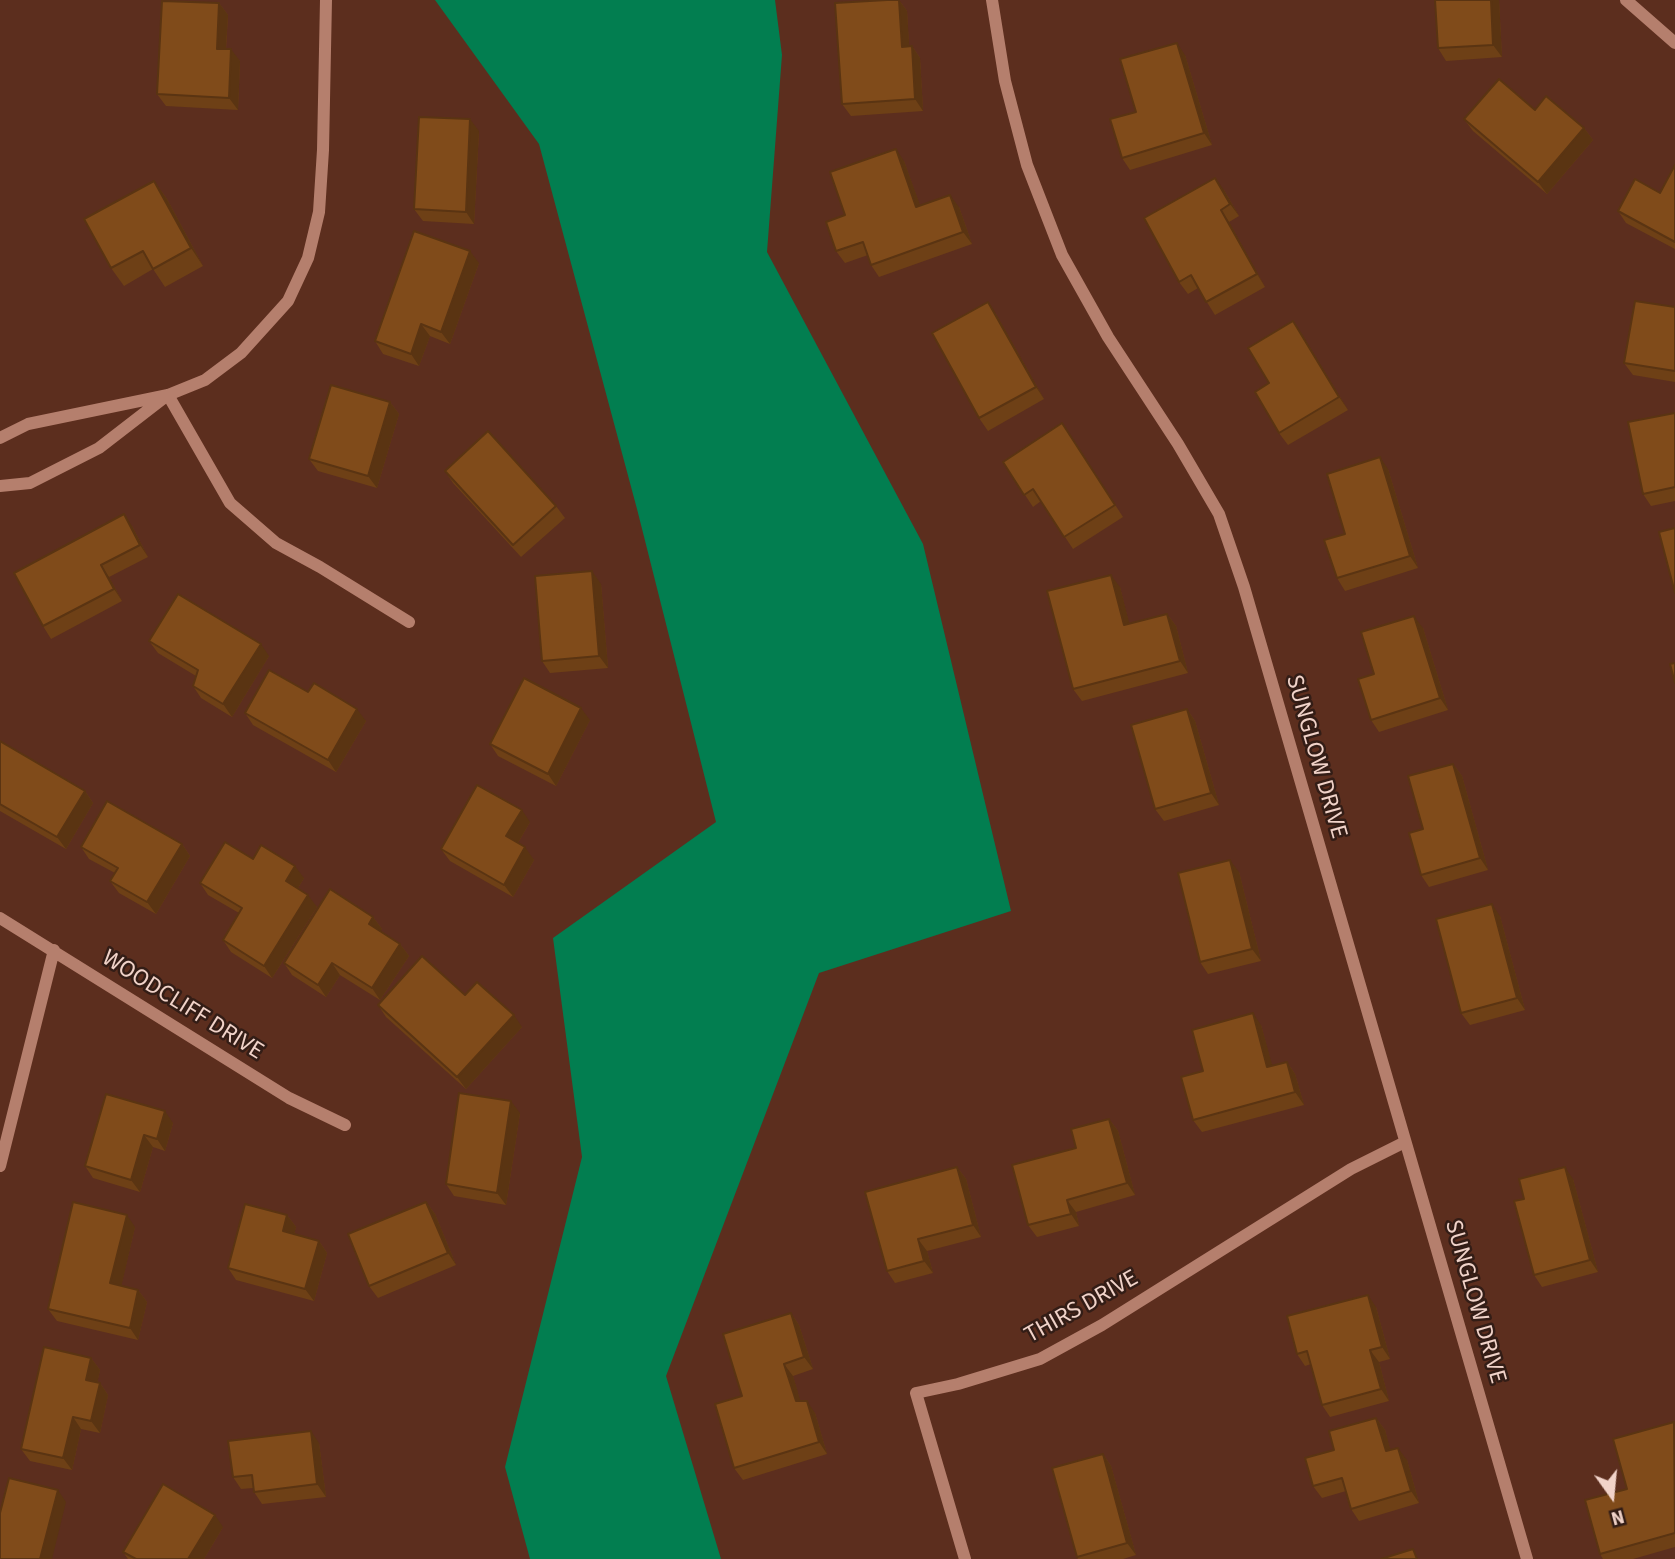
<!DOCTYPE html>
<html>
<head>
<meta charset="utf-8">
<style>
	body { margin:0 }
	#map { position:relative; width:1675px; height:1559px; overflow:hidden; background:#5c2e1e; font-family:"Source Sans 3",sans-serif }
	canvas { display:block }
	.north { position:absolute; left:1577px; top:1461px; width:70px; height:70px; -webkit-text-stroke:5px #331d16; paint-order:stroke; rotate:165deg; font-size:19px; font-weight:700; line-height:28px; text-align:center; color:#f1d3c9 }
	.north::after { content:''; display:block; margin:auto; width:24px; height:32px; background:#f1d3c9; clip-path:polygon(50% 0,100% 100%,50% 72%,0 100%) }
</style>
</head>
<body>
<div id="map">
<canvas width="1675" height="1559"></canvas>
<div class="north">N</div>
</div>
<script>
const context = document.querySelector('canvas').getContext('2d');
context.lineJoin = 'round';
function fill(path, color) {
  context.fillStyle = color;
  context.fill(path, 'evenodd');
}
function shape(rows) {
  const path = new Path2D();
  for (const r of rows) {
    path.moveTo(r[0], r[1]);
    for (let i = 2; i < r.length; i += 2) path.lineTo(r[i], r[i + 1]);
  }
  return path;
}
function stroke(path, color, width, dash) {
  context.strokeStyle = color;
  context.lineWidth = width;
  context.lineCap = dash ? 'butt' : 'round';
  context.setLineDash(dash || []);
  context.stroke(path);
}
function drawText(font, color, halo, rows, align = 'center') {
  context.font = font + ' "Source Sans 3",sans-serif';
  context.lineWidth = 5;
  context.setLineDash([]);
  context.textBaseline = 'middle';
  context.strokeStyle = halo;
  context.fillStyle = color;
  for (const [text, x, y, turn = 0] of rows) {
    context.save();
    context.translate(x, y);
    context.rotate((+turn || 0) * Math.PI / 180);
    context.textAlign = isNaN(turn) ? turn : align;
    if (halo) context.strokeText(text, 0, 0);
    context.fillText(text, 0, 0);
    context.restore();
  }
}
fill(shape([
	[435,0,775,0,782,55,767,252,923,544,1011,911,819,973,666,1376,721,1559,530,1559,505,1467,582,1157,553,938,716,822,637,509,539,144]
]), '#027e50');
stroke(shape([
	[992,0,1005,81,1027,165,1062,255,1108,337,1178,444,1219,514,1244,587,1527,1559],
	[1626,0,1675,43],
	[168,395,230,503,276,543,320,567,409,622],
	[0,438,28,424,168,395,205,380,241,353,288,301,308,258,319,212,323,150,326,0],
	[0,486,30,483,99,448,165,397],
	[0,918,289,1098,345,1125],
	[0,1166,54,950],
	[965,1559,916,1393,958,1384,1040,1359,1102,1325,1351,1169,1405,1142]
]), '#b57f6d', 12);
fill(shape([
	[899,0,907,11,909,46,912,46,920,58,923,111,851,116,842,104],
	[1499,0,1502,57,1446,61,1438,48],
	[219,3,228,15,226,49,240,61,238,110,166,106,157,94],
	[1185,55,1212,145,1130,170,1122,158,1136,112],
	[1535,110,1584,128,1593,140,1547,194,1473,131,1464,119],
	[479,131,474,224,423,221,414,209],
	[904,161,920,206,959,207,972,244,879,277,871,265,868,255,845,263,836,251,845,215],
	[1675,165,1675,249,1626,223,1618,211,1660,193],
	[154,181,167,199,203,266,165,287,153,269,124,286,111,268],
	[1224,190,1239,216,1229,222,1265,287,1215,315,1198,288,1188,294,1179,282],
	[479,263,450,344,430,336,419,366,383,354,375,341],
	[1675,307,1675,382,1633,375,1624,363],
	[996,314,1044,399,988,431,979,418],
	[1301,333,1348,410,1288,445,1279,433],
	[390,402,399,414,377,488,318,471,309,459],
	[1675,413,1675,501,1651,506,1643,494],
	[1062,423,1123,517,1073,549,1041,501,1033,507,1003,462],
	[1388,469,1418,568,1345,591,1337,578,1345,534],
	[445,471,556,506,565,518,521,557,453,483],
	[132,526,148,557,109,577,122,601,51,639,43,626],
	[601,584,608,668,550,673,542,661],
	[1120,587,1129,624,1167,614,1176,626,1188,673,1082,701,1073,689],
	[1423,628,1448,710,1379,732,1371,720,1374,674],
	[149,641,269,656,232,717,201,698,193,686,196,676,158,653],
	[308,692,366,721,336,772,253,725,245,713],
	[1187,709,1195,721,1219,805,1164,821,1155,809],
	[590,720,556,786,498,756,490,744],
	[0,741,85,791,93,803,66,849,0,811],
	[1453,764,1462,776,1488,870,1429,887,1421,875,1423,829],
	[530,822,518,843,534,860,513,897,450,861,441,849],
	[182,844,190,856,156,914,119,893,110,881,115,873,89,859,81,847],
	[253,859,304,878,298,888,317,907,272,978,231,952,223,940,239,913,208,895,200,883],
	[1239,872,1261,961,1208,974,1200,962],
	[1500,916,1525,1010,1470,1025,1461,1013],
	[373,917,382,929,380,931,400,944,409,956,380,1000,340,975,326,997,292,975,284,963],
	[465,995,522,1027,466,1089,386,1017,378,1005],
	[1261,1025,1272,1066,1287,1062,1295,1074,1304,1105,1202,1132,1193,1120,1203,1071],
	[106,1094,173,1123,165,1151,153,1147,140,1192,93,1178,85,1166],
	[520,1113,506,1205,454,1196,446,1184],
	[1109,1119,1118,1131,1135,1195,1076,1212,1079,1226,1037,1237,1028,1225,1076,1148],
	[957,1167,966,1179,981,1237,927,1251,933,1273,895,1283,887,1271],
	[1573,1179,1598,1272,1542,1287,1534,1275,1524,1199],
	[426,1202,435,1214,456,1265,378,1298,369,1286],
	[287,1215,296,1227,294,1234,319,1241,327,1253,314,1301,236,1280,228,1268],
	[135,1227,121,1286,138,1290,147,1302,138,1340,57,1321,48,1309],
	[1376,1307,1390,1359,1379,1362,1389,1401,1330,1417,1322,1405,1311,1364,1305,1366,1297,1354],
	[791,1313,799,1325,813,1369,793,1376,800,1401,815,1413,827,1454,743,1480,734,1468,742,1396],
	[91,1358,100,1370,97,1383,100,1383,108,1395,100,1433,81,1429,72,1470,30,1461,21,1449],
	[1376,1418,1385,1430,1390,1450,1407,1460,1419,1503,1359,1521,1351,1509,1346,1491,1322,1498,1313,1486,1334,1450],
	[1675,1423,1675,1547,1633,1559,1603,1559,1600,1554,1627,1489],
	[319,1443,326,1497,262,1504,254,1492,253,1488,241,1489,233,1477],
	[1103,1454,1111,1466,1136,1555,1123,1559,1078,1559,1077,1557],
	[223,1527,204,1559,128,1559,123,1552]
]), '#6e4016');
fill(shape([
	[899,0,907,11,910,59,902,47],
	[1491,0,1499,0,1502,57,1493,45],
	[219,3,228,15,225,61,217,49],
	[1177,43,1185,55,1212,145,1204,133],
	[912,46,920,58,923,111,915,99],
	[231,49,240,61,238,110,229,98],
	[470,119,479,131,474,224,466,212],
	[1584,128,1593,140,1547,194,1538,182],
	[896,149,904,161,925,219,916,207],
	[1215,178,1224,190,1239,216,1230,204],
	[154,181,167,199,203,266,191,248],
	[950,195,959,207,972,244,963,232],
	[1221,210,1229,222,1265,287,1257,274],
	[470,251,479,263,450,344,441,332],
	[988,302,996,314,1044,399,1036,387],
	[1293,321,1301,333,1348,410,1339,397],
	[421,324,430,336,419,366,411,354],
	[390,402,399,414,377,488,368,476],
	[1380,457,1388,469,1418,568,1410,556],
	[124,514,132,526,148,557,140,545],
	[101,565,109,577,122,601,114,589],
	[592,571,601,584,608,668,599,656],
	[1111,575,1120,587,1133,638,1124,625],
	[1167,614,1176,626,1188,673,1180,661],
	[1414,616,1423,628,1448,710,1440,698],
	[261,644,269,656,232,717,223,704],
	[581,708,590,720,556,786,548,774],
	[357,709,366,721,336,772,328,760],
	[1187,709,1195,721,1219,805,1211,793],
	[1453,764,1462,776,1488,870,1480,858],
	[85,791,93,803,66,849,57,837],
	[522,810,530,822,515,848,506,836],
	[182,844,190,856,156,914,147,902],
	[525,847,534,860,513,897,504,885],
	[1230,860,1239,872,1261,961,1252,949],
	[295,866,304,878,295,893,286,881],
	[308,895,317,907,272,978,264,966],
	[1492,904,1500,916,1525,1010,1517,998],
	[373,917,382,929,378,936,369,924],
	[400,944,409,956,380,1000,372,988],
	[332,963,340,975,326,997,318,985],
	[1253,1013,1261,1025,1276,1079,1267,1067],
	[514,1015,522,1027,466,1089,457,1077],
	[1287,1062,1295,1074,1304,1105,1295,1092],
	[511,1101,520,1113,506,1205,497,1193],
	[165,1111,173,1123,165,1151,157,1139],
	[1109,1119,1118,1131,1135,1195,1127,1183],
	[144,1135,153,1147,140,1192,131,1180],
	[957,1167,966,1179,981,1237,973,1225],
	[1565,1167,1573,1179,1598,1272,1590,1260],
	[1067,1200,1076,1212,1079,1226,1071,1214],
	[426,1202,435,1214,456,1265,448,1253],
	[127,1215,135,1227,119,1296,110,1283],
	[287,1215,296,1227,292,1243,283,1231],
	[918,1239,927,1251,933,1273,924,1261],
	[319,1241,327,1253,314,1301,305,1289],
	[138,1290,147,1302,138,1340,130,1328],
	[1368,1295,1376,1307,1390,1359,1382,1347],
	[791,1313,799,1325,813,1369,804,1357],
	[1370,1350,1379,1362,1389,1401,1381,1389],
	[91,1358,100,1370,95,1393,86,1380],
	[784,1364,793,1376,804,1413,796,1401],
	[100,1383,108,1395,100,1433,91,1421],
	[807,1401,815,1413,827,1454,819,1442],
	[73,1417,81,1429,72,1470,63,1458],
	[1376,1418,1385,1430,1394,1463,1386,1451],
	[311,1431,319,1443,326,1497,317,1484],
	[1398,1448,1407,1460,1419,1503,1411,1491],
	[1103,1454,1111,1466,1136,1555,1127,1543],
	[58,1490,66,1502,52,1559,40,1559],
	[215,1515,223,1527,204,1559,188,1559]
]), '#5a3412');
const building = shape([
	[887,0,899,0,902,47,912,46,915,99,842,104,835,3,887,0],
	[1435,0,1491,0,1493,45,1438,48,1435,0],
	[162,1,219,3,217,49,231,49,229,98,157,94,162,1],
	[1177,43,1204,133,1122,158,1110,119,1136,112,1120,59,1177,43],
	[1499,79,1535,110,1546,96,1584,128,1538,182,1464,119,1499,79],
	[419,117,470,119,466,212,414,209,419,117],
	[896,149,916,207,950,195,963,232,871,265,863,242,836,251,826,222,845,215,830,172,896,149],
	[1675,165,1675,242,1618,211,1635,179,1660,193,1675,165],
	[1215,178,1230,204,1221,210,1257,274,1206,302,1191,275,1179,282,1144,218,1215,178],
	[154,181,191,248,153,269,143,251,111,268,84,219,154,181],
	[414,231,470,251,441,332,421,324,411,354,375,341,414,231],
	[1635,301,1675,307,1675,371,1624,363,1635,301],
	[988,302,1036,387,979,418,932,333,988,302],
	[1293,321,1339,397,1279,433,1255,392,1269,383,1248,348,1293,321],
	[331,385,390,402,368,476,309,459,331,385],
	[1675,413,1675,487,1643,494,1628,422,1675,413],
	[1062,423,1115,505,1064,537,1033,489,1024,495,1003,462,1062,423],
	[488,431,556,506,513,545,445,471,488,431],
	[1380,457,1410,556,1337,578,1324,540,1345,534,1327,474,1380,457],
	[124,514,140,545,101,565,114,589,43,626,14,573,124,514],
	[1675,528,1675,593,1659,532,1675,528],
	[592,571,599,656,542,661,535,576,592,571],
	[1111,575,1124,625,1167,614,1180,661,1073,689,1047,591,1111,575],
	[178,594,261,644,223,704,193,686,198,670,149,641,178,594],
	[1414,616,1440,698,1371,720,1358,679,1374,674,1361,632,1414,616],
	[1675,663,1675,683,1670,664,1675,663],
	[269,670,308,692,314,683,357,709,328,760,245,713,269,670],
	[524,678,581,708,548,774,490,744,524,678],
	[1187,709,1211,793,1155,809,1131,725,1187,709],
	[0,741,85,791,57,837,0,804,0,741],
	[1453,764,1480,858,1421,875,1409,833,1423,829,1408,776,1453,764],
	[477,785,522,810,506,836,525,847,504,885,441,849,477,785],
	[107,801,182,844,147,902,110,881,118,868,81,847,107,801],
	[225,842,253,859,261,845,295,866,286,881,308,895,264,966,223,940,242,908,200,883,225,842],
	[1230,860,1252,949,1200,962,1178,873,1230,860],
	[330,889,373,917,369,924,400,944,372,988,332,963,318,985,284,963,330,889],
	[1492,904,1517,998,1461,1013,1436,919,1492,904],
	[422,956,465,995,477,982,514,1015,457,1077,378,1005,422,956],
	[1253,1013,1267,1067,1287,1062,1295,1092,1193,1120,1181,1077,1203,1071,1192,1030,1253,1013],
	[459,1093,511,1101,497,1193,446,1184,459,1093],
	[106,1094,165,1111,157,1139,144,1135,131,1180,85,1166,106,1094],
	[1109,1119,1127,1183,1067,1200,1071,1214,1028,1225,1012,1165,1076,1148,1071,1129,1109,1119],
	[957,1167,973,1225,918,1239,924,1261,887,1271,865,1192,957,1167],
	[1565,1167,1590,1260,1534,1275,1514,1201,1524,1199,1519,1179,1565,1167],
	[73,1202,127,1215,110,1283,138,1290,130,1328,48,1309,73,1202],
	[426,1202,448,1253,369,1286,348,1234,426,1202],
	[245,1204,287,1215,283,1231,319,1241,305,1289,228,1268,245,1204],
	[1368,1295,1382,1347,1370,1350,1381,1389,1322,1405,1307,1351,1297,1354,1287,1316,1368,1295],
	[791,1313,804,1357,784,1364,796,1401,807,1401,819,1442,734,1468,715,1404,742,1396,723,1334,791,1313],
	[44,1347,91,1358,86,1380,100,1383,91,1421,73,1417,63,1458,21,1449,44,1347],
	[1376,1418,1386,1451,1398,1448,1411,1491,1351,1509,1342,1478,1313,1486,1305,1458,1334,1450,1329,1431,1376,1418],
	[1674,1422,1675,1533,1600,1554,1585,1500,1627,1489,1613,1439,1674,1422],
	[311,1431,317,1484,254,1492,252,1475,233,1477,228,1441,311,1431],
	[1103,1454,1127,1543,1077,1557,1052,1468,1103,1454],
	[9,1478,58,1490,40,1559,0,1559,0,1513,9,1478],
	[163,1484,215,1515,188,1559,136,1559,123,1552,163,1484],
	[1413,1549,1417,1559,1381,1559,1413,1549]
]);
fill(building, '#804b1a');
stroke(building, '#5a3412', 2);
drawText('24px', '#f1d3c9', '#331d16', [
	["SUNGLOW DRIVE",1315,757,74],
	["WOODCLIFF DRIVE",182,1006,32],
	["SUNGLOW DRIVE",1474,1302,74],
	["THIRS DRIVE",1082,1308,-29]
]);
</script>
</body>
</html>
